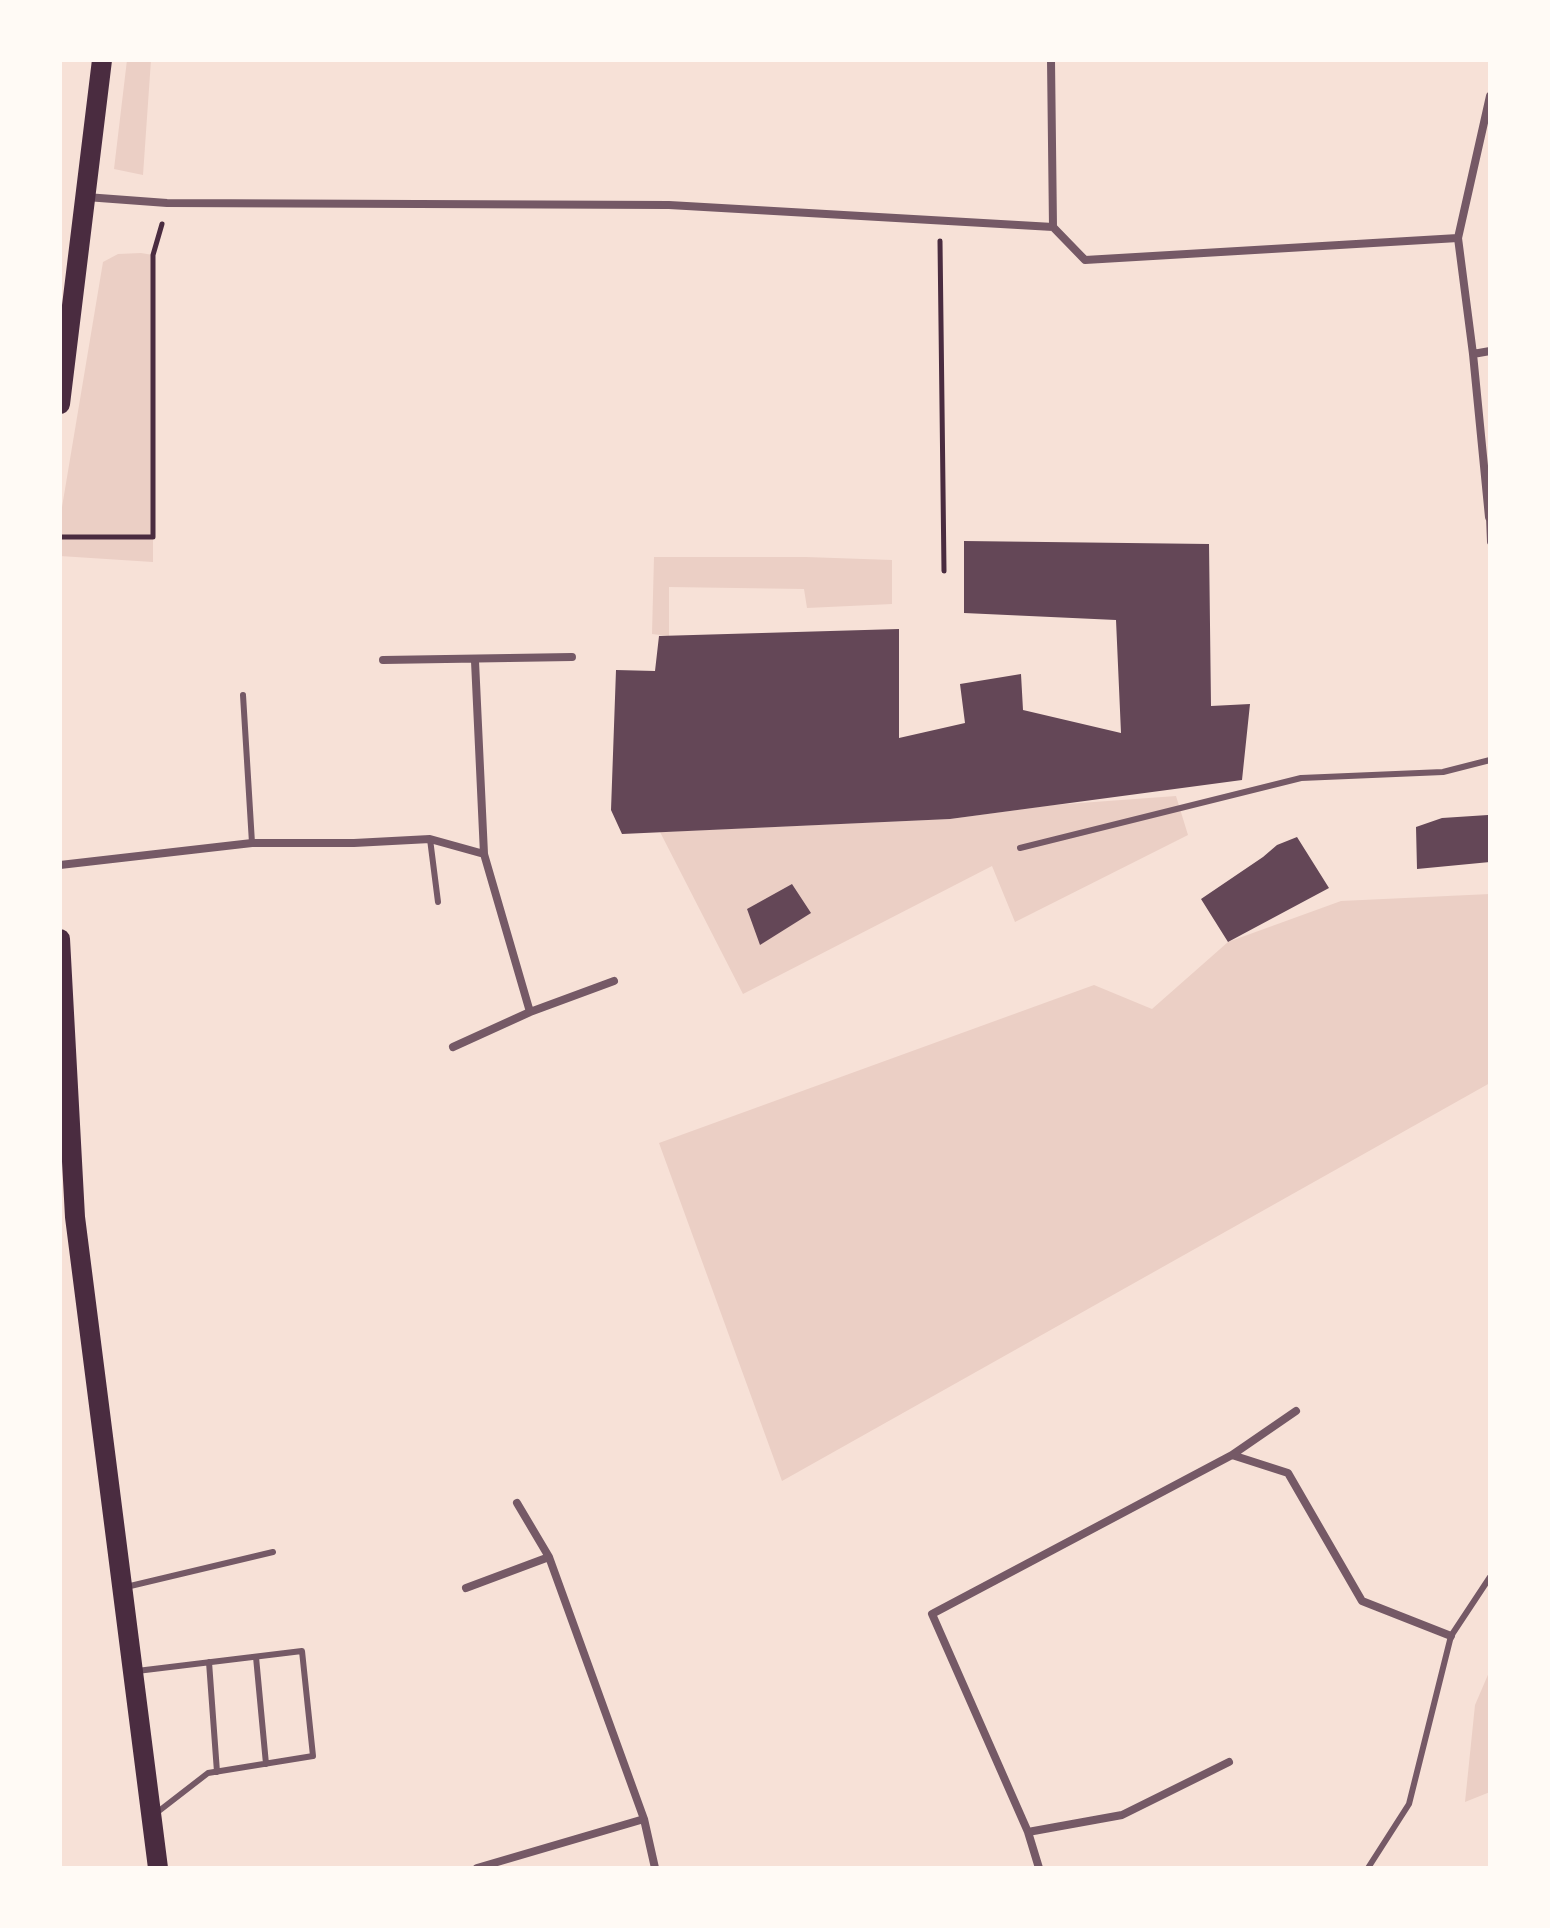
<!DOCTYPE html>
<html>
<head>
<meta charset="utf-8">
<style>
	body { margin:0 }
	#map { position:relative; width:1550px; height:1928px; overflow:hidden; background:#f7e1d7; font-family:Figtree,sans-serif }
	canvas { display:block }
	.frame { position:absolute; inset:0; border:62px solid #fffaf5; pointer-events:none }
</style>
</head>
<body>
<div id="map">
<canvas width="1550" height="1928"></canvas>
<div class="frame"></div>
</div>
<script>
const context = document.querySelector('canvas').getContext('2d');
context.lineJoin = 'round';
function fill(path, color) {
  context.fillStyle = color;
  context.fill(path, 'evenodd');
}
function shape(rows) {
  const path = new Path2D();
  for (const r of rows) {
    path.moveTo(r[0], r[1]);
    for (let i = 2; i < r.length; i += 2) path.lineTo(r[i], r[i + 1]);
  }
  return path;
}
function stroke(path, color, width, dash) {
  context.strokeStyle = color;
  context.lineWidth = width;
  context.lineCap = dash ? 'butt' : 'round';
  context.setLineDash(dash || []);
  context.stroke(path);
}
fill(shape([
	[127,60,151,60,143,175,114,169],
	[141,253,153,255,153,562,60,556,60,519,103,262,118,254],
	[654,557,806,557,892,560,892,604,807,608,804,589,669,587,669,636,652,634],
	[1176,796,1188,835,1015,922,992,866,743,994,660,832,950,819,1053,805],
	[1490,894,1490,1083,782,1481,659,1143,1094,985,1152,1009,1228,942,1341,901],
	[1490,1670,1490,1792,1465,1802,1475,1705]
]), '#ebcfc5');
fill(shape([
	[964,541,1209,544,1211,706,1250,704,1242,780,950,819,622,834,611,810,616,670,655,671,659,636,899,629,899,738,965,723,960,684,1021,674,1023,710,1121,733,1116,620,964,613],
	[1488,815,1490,862,1417,869,1416,827,1442,818],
	[1297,837,1329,888,1228,942,1201,899,1263,857,1277,845],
	[792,884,811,913,760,945,747,909]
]), '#644757');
stroke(shape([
	[940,241,944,571],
	[60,537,153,537,153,255,162,224]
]), '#4a2c40', 5);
stroke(shape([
	[1489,517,1490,542],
	[243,695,252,843],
	[430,839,438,902],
	[1020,848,1301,778,1443,772,1490,760],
	[126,1587,273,1552],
	[256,1657,266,1764],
	[209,1662,217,1772],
	[137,1671,302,1651,313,1756,208,1773,155,1814],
	[1368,1868,1409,1804,1451,1636,1490,1577]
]), '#755966', 6);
stroke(shape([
	[1051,60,1053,227],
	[86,197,167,203,669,205,1053,227,1085,260,1458,238],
	[1473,354,1490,351],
	[1489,517,1473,354,1458,238,1490,96],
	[383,660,572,657],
	[475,661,484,854,530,1012],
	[60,865,252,843,354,843,430,839,484,854],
	[453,1047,530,1012,614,981],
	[1232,1455,1296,1411],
	[517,1503,549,1557,644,1819,655,1868],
	[466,1588,549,1557],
	[1028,1832,1122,1815,1229,1762],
	[477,1868,644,1819],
	[1039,1868,1028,1832,932,1614,1232,1455,1288,1473,1362,1601,1451,1636]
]), '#755966', 8);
stroke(shape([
	[60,404,102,60],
	[60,939,75,1217,158,1868]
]), '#4a2c40', 20);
</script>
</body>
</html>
